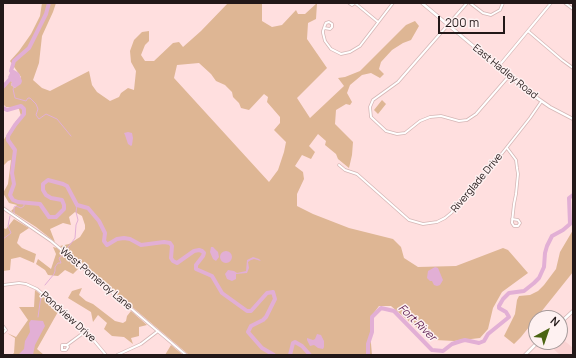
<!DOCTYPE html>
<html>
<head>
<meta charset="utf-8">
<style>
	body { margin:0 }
	#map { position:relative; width:576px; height:358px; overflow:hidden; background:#ffdfdf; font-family:Manrope,sans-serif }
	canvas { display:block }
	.frame { position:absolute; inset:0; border:4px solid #221818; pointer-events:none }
	.north { position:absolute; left:528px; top:310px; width:40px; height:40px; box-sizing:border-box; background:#fef1f1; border:1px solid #a69a9a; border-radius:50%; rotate:40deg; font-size:11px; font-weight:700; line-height:16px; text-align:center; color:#221818 }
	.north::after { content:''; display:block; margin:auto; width:14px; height:18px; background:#4b6413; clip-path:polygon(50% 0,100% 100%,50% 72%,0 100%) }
	.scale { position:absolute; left:438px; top:16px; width:67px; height:18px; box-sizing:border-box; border:2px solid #221818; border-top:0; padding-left:5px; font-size:12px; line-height:14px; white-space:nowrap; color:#221818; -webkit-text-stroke:3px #fef1f1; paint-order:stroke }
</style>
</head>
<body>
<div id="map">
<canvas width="576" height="358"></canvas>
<div class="frame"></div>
<div class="north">N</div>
<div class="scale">200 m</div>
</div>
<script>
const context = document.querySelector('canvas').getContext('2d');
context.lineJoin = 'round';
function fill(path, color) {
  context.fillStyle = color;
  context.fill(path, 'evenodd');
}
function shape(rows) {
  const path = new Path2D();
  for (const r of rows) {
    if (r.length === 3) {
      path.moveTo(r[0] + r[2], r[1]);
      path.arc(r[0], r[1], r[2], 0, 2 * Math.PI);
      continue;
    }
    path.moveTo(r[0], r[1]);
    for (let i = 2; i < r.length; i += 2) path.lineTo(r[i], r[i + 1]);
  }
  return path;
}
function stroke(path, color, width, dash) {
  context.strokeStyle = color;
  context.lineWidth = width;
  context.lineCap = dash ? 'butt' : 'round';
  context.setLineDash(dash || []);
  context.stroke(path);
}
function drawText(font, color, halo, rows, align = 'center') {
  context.font = font + ' Manrope,sans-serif';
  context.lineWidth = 3;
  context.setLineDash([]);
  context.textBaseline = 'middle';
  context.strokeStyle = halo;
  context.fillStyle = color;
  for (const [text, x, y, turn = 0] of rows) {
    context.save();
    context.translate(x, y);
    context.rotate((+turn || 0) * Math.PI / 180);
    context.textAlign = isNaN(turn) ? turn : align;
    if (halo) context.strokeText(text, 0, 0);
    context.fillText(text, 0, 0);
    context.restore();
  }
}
fill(shape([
	[560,337,573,348,573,355,560,355,546,342,560,342]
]), '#fad2d2');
fill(shape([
	[42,3,56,3,53,12,42,36,39,63,33,80,42,88,50,91,89,71,92,85,97,92,110,101,119,97,121,93,128,88,134,90,136,71,131,62,130,51,134,40,142,32,149,31,149,41,145,45,141,55,145,61,154,61,173,43,179,42,183,47,201,31,228,3,262,3,262,21,272,27,282,25,296,10,298,14,305,14,317,3,316,19,308,23,307,39,327,68,297,98,310,118,344,86,338,78,345,77,360,71,406,25,415,21,419,26,411,40,403,43,392,50,381,62,379,69,384,74,380,78,371,73,362,75,350,85,347,93,352,102,350,105,346,104,336,110,335,124,353,142,352,155,349,168,338,159,336,154,325,145,326,141,318,134,309,146,315,152,311,159,302,155,295,166,303,172,304,179,297,194,297,206,313,214,349,228,393,239,401,247,404,258,418,267,456,266,503,248,508,250,528,273,502,292,493,308,488,329,480,338,454,341,436,340,418,329,391,306,379,306,370,318,370,332,372,355,189,355,60,246,69,244,80,237,85,229,85,225,82,216,75,212,69,217,71,225,63,223,50,229,55,242,36,227,11,211,17,205,9,203,3,193,8,184,11,160,8,161,3,166,3,141,16,121,21,116,19,109,15,109,13,107,6,107,3,104,3,89,10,79,12,82,11,85,15,88,21,77,10,61,19,51,31,34,40,16],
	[199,63,211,74,216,81,225,85,232,92,233,97,239,103,241,108,249,110,264,94,268,97,267,102,280,117,280,123,274,130,286,142,284,152,278,170,269,182,174,78,177,65],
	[382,100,386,104,378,114,374,110],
	[14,219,29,228,20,234,17,243,22,248,36,254,34,263,20,257,11,259,10,270,3,271,3,228,6,229],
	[573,230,573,272,521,337,514,344,504,336,515,314,517,300,519,296,530,295,538,291,544,285,556,269,560,252],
	[53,247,57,248,79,268,73,274,65,270,58,276,48,275,45,270,36,264,38,259,51,269,56,254],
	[82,288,79,295,86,301,93,304,115,321,123,323,126,321,127,316,131,311,147,325,139,327,139,336,131,338,133,344,124,337,112,336,104,329,107,323,98,315,93,322,91,312,68,298,72,291],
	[35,290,59,310,37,349,44,355,12,355,14,353,15,338,7,333,16,337,28,320,19,307,34,307],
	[171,345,183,355,165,355]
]), '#deb694');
fill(shape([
	[14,70,19,73,22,81,21,84,15,88,11,85,12,82,8,77,11,71],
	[128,132,132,133,133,138,132,145,131,146,128,144,125,135,124,133],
	[211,247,213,247,218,252,219,257,216,261,213,259,210,252],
	[226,257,6],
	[253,257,259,259,261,261,254,259,251,260,248,262,249,268,247,273,236,274,236,279,232,281,227,279,225,274,228,270,234,271,237,273,246,271,247,260],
	[435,267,438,268,443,280,440,285,437,286,434,285,432,281,430,281,427,278,428,271],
	[31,320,43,321,45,326,35,345,33,355,18,355,24,349,25,341,30,332,29,323],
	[317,334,321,335,324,341,324,347,323,349,318,348,314,345,310,346,307,340,307,338,313,340,315,339]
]), '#e2afd5');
stroke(shape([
	[14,87,13,89,15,98,26,101,28,98,30,98,36,104,38,109,36,115,39,119,46,114,57,119,71,136],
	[14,213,14,207,16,206,21,208,24,206,24,203],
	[3,239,11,233,8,226,10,216],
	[66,250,75,238,76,225,78,220,76,212,77,205],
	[45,285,54,274,55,271,55,267,58,263,61,263,59,258,63,255,63,253],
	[38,317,41,296]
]), '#e2afd5', 1);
stroke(shape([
	[14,73,11,71,14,61,29,48,46,14,49,3],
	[3,87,10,79,14,80],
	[3,108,7,110,21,106,24,109,24,114,15,125,8,136,8,140,15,150,12,173,14,184,10,195,13,200,18,202,40,204,49,217,56,217,64,209,64,205,62,200,51,198,46,195,43,190,43,184,48,180,63,184,67,186,77,205,88,208,99,221,105,233,104,241,107,245,117,239,124,238,130,239,141,245,164,242,170,243,172,246,171,258,173,261,177,263,194,251,199,250,202,251,204,253,203,256,196,265,196,269,212,276,222,293,247,311,251,311,267,293,273,292,275,299,266,317,263,320,251,326,248,332,262,348,274,355],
	[290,355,293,343,295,342,302,346,310,355],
	[368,355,368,344,372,332,372,317,381,308,394,311,432,350,443,351,452,344,461,341,465,340,479,343,484,341,488,334,509,317,506,312,499,308,499,306,503,299,509,293,524,291,534,283,539,278,544,267,545,253,547,246,552,236,563,230,570,224,569,198,573,195]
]), '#e2afd5', 4);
const street = shape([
	[349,3,352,5,355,3,378,22],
	[467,3,398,82,373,100,370,107,371,117,386,131,397,134,405,133,420,121,430,117,441,116,459,121,467,120,476,114,509,76],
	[470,3,483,13,491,15,500,10,503,3],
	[565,3,573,9],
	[324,28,330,29,332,27,332,24,329,22,326,23,325,25,323,31,323,33,325,41,331,49,341,54,350,52,360,46,393,3],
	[528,31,562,60,573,68],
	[498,67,551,3],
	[507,148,516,160,517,168,518,174,516,194,514,204,512,222,512,223,514,226,518,226,520,223,518,220,512,219],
	[339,165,345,170,357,174,409,220,423,224,437,222,445,218,451,213,485,175,530,118,541,102],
	[3,208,51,241,186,355],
	[3,285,19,283,26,284,37,289,86,331,106,355],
	[3,326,6,330,3,333],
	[67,345,68,347,66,350,62,350,62,345,67,345,86,331],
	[117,355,141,344,158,331]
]);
const secondary = shape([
	[422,3,527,91,550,107,573,119],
	[560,323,573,311],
	[525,355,538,342]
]);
stroke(street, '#d5b7b6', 3.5);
stroke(secondary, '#d5b7b6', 4);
stroke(street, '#fff', 2);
stroke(secondary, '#fff', 2.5);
drawText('10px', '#221818', '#fef1f1', [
	["East Hadley Road",505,72,39],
	["Riverglade Drive",477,183,-50],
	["West Pomeroy Lane",96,279,40],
	["Pondview Drive",68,317,42]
]);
drawText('italic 11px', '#682c5c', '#fef1f1', [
	["Fort River",417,323,44]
]);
</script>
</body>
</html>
